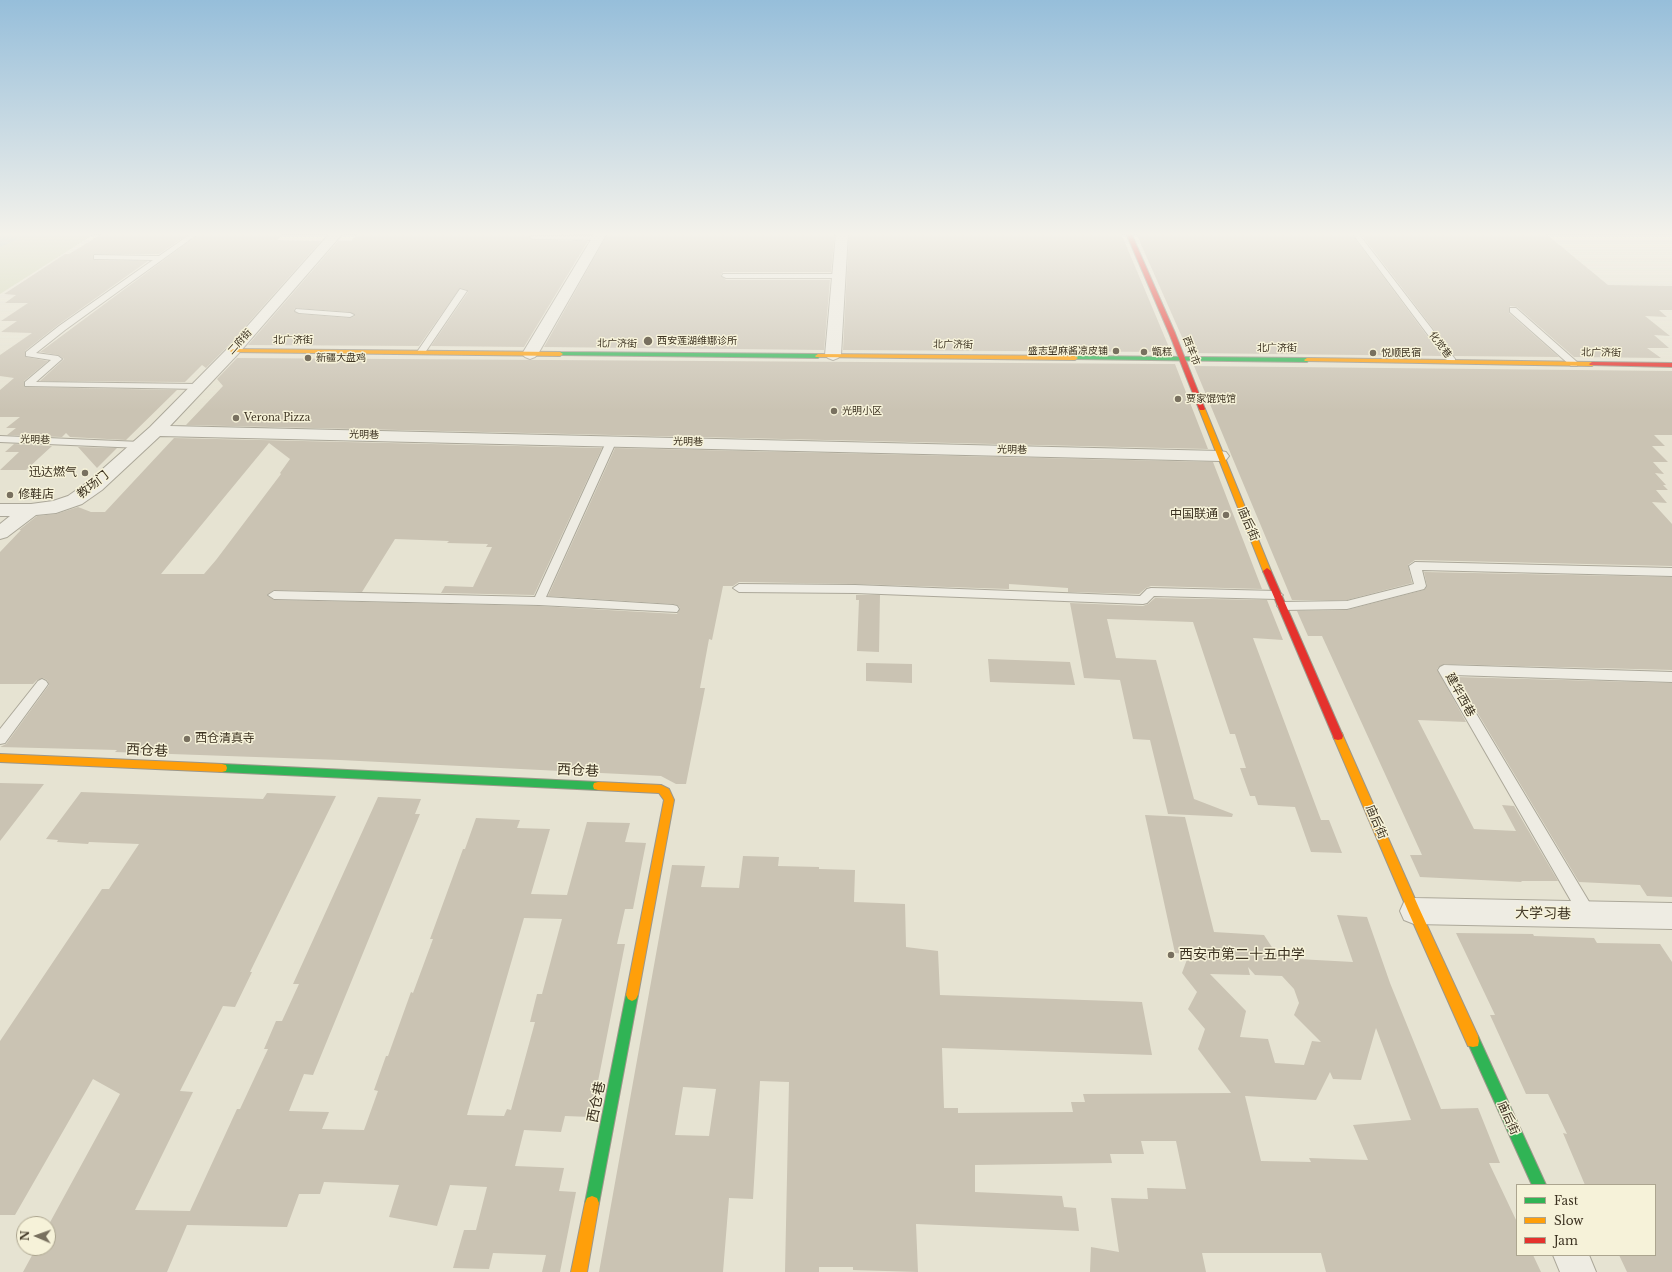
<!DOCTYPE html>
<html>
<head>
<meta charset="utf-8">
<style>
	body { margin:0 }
	#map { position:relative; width:1672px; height:1272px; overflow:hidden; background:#e6e3d2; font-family:"Libre Baskerville",serif }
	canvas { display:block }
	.legend { position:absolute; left:1516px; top:1184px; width:140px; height:72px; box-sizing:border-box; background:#f6f2d9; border:1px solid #aca58f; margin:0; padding:5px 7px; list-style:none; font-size:12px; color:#3c3221 }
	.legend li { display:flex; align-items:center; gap:8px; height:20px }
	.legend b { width:20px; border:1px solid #aca58f }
	.north { position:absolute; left:16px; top:1216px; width:40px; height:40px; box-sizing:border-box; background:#f6f2d9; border:1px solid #aca58f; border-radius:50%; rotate:272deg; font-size:11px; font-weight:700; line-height:16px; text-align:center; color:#3c3221 }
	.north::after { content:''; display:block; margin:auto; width:14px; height:18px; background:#78705f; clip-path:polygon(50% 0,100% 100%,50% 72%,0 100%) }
</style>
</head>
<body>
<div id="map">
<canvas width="1672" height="1272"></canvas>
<ul class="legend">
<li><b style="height:5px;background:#30b455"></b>Fast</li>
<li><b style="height:5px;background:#ff9f0a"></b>Slow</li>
<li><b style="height:5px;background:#e5322d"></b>Jam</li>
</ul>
<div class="north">N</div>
</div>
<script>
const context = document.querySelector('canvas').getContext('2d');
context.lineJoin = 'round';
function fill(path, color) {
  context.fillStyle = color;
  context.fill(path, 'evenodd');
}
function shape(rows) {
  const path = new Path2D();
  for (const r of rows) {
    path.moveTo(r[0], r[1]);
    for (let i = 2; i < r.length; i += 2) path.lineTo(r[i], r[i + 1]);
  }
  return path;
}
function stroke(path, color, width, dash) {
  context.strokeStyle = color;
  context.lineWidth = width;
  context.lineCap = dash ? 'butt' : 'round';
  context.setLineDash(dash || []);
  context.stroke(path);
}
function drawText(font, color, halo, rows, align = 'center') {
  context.font = font + ' "Libre Baskerville","Noto Sans SC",serif';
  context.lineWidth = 3;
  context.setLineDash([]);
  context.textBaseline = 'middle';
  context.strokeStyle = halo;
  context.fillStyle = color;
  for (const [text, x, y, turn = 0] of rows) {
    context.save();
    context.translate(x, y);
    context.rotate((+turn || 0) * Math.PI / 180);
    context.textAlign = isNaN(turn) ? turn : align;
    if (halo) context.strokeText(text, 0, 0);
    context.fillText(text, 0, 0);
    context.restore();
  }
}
fill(shape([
	[0,233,96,233,0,294]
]), '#d1d7b5');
fill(shape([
	[0,233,66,233,56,237,21,238,0,247]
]), '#bccdc5');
fill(shape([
	[103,233,190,233,159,254,93,254,94,260,148,261,58,325,25,351,26,357,48,361,24,381,24,387,177,390,126,440,70,437,66,433,62,437,7,435,16,428,6,428,20,417,0,417,0,390,14,378,0,376,0,355,32,333,1,332,17,321,1,321,28,303,5,303,16,295,4,294,65,254,69,254],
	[200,233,284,233,277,240,321,241,227,347,206,368,202,365,185,382,40,381,64,359,58,355,40,352],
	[358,233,593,233,592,234,529,236,533,240,588,241,524,347,431,346,468,292,467,290,460,288,419,346,248,345,338,241,351,241],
	[295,308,350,312,355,316,350,318,299,314,294,311],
	[608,233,835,233,831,272,723,272,721,275,726,280,830,280,824,350,544,347],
	[849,233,1121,233,1171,352,843,350],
	[1136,233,1351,233,1442,356,1189,353],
	[1360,233,1545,233,1608,285,1672,286,1672,310,1659,310,1667,317,1645,316,1670,336,1654,335,1669,348,1647,348,1661,358,1574,357,1517,307,1510,306,1509,313,1559,357,1454,356],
	[237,358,1175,364,1208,449,186,425,223,386,217,379],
	[1194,366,1672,371,1672,435,1654,435,1665,446,1652,446,1668,462,1653,462,1664,474,1655,473,1666,485,1663,485,1668,490,1656,490,1667,503,1652,502,1672,524,1672,566,1415,560,1408,565,1412,583,1347,600,1292,600],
	[174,438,602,448,534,595,441,593,445,586,473,587,492,547,486,547,488,544,447,543,449,541,395,539,362,592,274,590,267,595,274,600,539,606,677,614,680,608,677,605,673,604,548,596,615,448,1213,462,1262,589,1151,586,1146,588,1139,594,1068,592,1068,588,1009,584,1009,589,855,584,739,582,733,586,723,586,712,640,709,639,700,688,705,688,686,784,676,784,661,776,340,760,115,752,117,750,0,747,6,744,49,685,47,680,43,678,37,680,33,684,0,684,0,552,21,530,19,530,37,516,56,514,78,507,91,512,105,512],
	[269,443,290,459,280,473,281,474,216,560,204,574,161,574],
	[14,444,52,446,26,470,0,470,19,452,5,452],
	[78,447,117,448,97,468],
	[1424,572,1672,577,1672,670,1444,664,1437,669,1466,722,1418,720,1474,829,1516,831,1502,805,1514,806,1558,881,1521,881,1522,882,1420,877,1410,855,1422,855,1322,636,1308,636,1297,611,1347,610,1424,590,1427,586],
	[856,595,880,595,879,652,857,651,859,600,856,600],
	[1155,598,1267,600,1283,640,1253,638,1321,820,1329,820,1342,853,1311,852,1295,807,1258,805,1255,796,1250,796,1240,768,1246,768,1235,734,1230,734,1193,622,1107,619,1116,658,1156,660,1194,799,1233,814,1232,817,1168,814,1150,740,1133,739,1120,680,1084,678,1070,603,1143,606,1148,604],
	[988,659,1070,662,1075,685,990,682],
	[866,663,912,664,912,683,866,681],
	[1456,677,1672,683,1672,897,1647,896,1640,885,1579,882],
	[0,783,44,784,0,841],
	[81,792,263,799,267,793,336,796,250,972,252,972,235,1007,223,1006,180,1091,193,1092,135,1210,190,1211,237,1109,240,1109,268,1049,264,1049,276,1021,282,1021,299,984,293,984,378,797,421,799,415,814,420,814,313,1075,304,1074,289,1111,329,1112,322,1129,364,1130,378,1091,374,1090,386,1056,388,1056,411,992,413,993,433,939,430,939,463,849,465,849,476,818,520,820,517,828,550,829,531,894,567,895,587,822,630,823,625,842,646,843,633,909,625,909,617,944,625,944,591,1117,565,1116,561,1132,524,1130,515,1166,564,1168,559,1191,576,1192,560,1272,542,1272,546,1255,493,1253,489,1269,453,1268,464,1230,476,1230,487,1187,450,1185,437,1226,389,1217,399,1185,324,1182,320,1194,299,1194,287,1227,187,1225,167,1272,23,1272,36,1248,48,1248,48,1226,120,1094,93,1079,15,1215,0,1215,0,1041,102,889,109,889,139,844,89,842,88,844,57,842,58,840,46,839],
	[524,918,562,919,542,994,537,994,530,1022,535,1022,511,1110,507,1109,504,1116,467,1115],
	[1145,815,1185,817,1214,932,1264,935,1279,958,1353,962,1337,915,1367,917,1390,983,1441,1109,1478,1108,1500,1163,1489,1163,1517,1222,1517,1255,1533,1255,1541,1272,1326,1272,1321,1253,1202,1253,1206,1272,1090,1272,1091,1247,1119,1252,1111,1198,1148,1199,1147,1188,1186,1189,1176,1141,1141,1141,1144,1154,1110,1154,1112,1163,975,1165,975,1192,1062,1196,1064,1207,1076,1208,1079,1231,916,1224,918,1272,853,1270,853,1267,819,1267,819,1272,785,1272,789,1082,760,1081,753,1199,729,1198,723,1272,599,1272,672,865,705,866,701,887,739,888,743,856,779,857,778,866,819,867,819,869,855,870,854,902,905,904,906,947,938,951,940,995,1142,1002,1152,1055,942,1048,944,1108,958,1108,958,1113,1073,1112,1071,1102,1085,1102,1083,1094,1231,1093,1198,1049,1205,1029,1188,1009,1197,992,1182,973,1189,954,1175,953],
	[1248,967,1255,975,1282,976,1294,989,1299,1003,1294,1015,1321,1042,1312,1041,1304,1065,1275,1063,1268,1039,1240,1037,1246,1011,1210,974,1250,975],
	[1376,1028,1411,1120,1353,1125,1368,1160,1309,1158,1311,1162,1261,1161,1245,1096,1316,1100,1330,1072,1333,1079,1361,1080],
	[683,1087,716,1089,709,1136,675,1135],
	[1456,933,1533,934,1534,936,1594,938,1597,943,1660,944,1672,962,1672,1272,1627,1272,1619,1255,1655,1255,1655,1185,1585,1185,1563,1133,1567,1134,1548,1094,1526,1094,1490,1015,1495,1015]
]), '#cac3b3');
const lane = shape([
	[192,233,199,233,65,330,36,353,58,356,62,359,36,382,197,384,201,387,200,389,25,386,25,382,51,360,26,356,26,352,59,326,153,260,97,259,94,259,94,255,159,256,192,233],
	[1352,233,1358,233,1455,359,1455,363,1449,363,1352,233],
	[531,236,598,236,601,238,598,240,533,239,530,237,531,236],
	[723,274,838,274,842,276,838,278,726,278,722,276,723,274],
	[460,289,467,291,424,354,418,354,417,352,460,289],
	[1510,308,1516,308,1577,362,1577,366,1571,366,1510,312,1510,308],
	[296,309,350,313,354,315,350,317,299,313,295,311,296,309],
	[0,436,141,442,146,445,141,448,0,442,0,436],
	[612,437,617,440,546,597,673,605,677,606,679,609,677,612,539,605,274,599,268,595,274,591,535,597,607,440,612,437],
	[1415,562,1672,568,1672,576,1422,570,1426,586,1424,589,1347,609,1283,610,1277,606,1283,602,1347,601,1414,584,1409,566,1415,562],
	[739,584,855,585,1140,596,1147,589,1151,588,1277,591,1283,595,1277,599,1154,596,1147,603,1143,604,855,593,739,592,733,588,739,584],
	[1444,665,1672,672,1672,682,1453,675,1594,910,1596,915,1594,920,1588,922,1582,920,1438,670,1440,667,1444,665],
	[42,679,46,681,48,684,46,687,5,743,0,744,0,729,38,681,42,679]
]);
const street = shape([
	[330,233,343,233,238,354,170,426,1220,451,1226,452,1229,456,1226,460,1220,461,160,436,102,490,82,504,56,513,36,515,7,537,0,539,0,524,10,516,0,516,0,504,31,504,53,501,68,496,88,482,150,427,228,348,330,233],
	[595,233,607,233,538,354,535,357,530,359,525,357,522,354,595,233],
	[836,233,848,233,841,355,838,358,833,360,828,358,825,355,836,233],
	[1414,898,1672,903,1672,929,1414,924,1404,920,1400,911,1404,902,1414,898],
	[1553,1255,1589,1255,1596,1272,1560,1272,1553,1255]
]);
const fast = shape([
	[560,352,818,354,821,356,818,358,558,355,558,353,560,352],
	[1075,356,1307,358,1310,360,1307,362,1073,359,1073,357,1075,356],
	[222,764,598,782,602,783,603,786,602,789,598,790,222,772,218,771,217,768,218,765,222,764],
	[632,989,636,991,638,995,599,1203,597,1208,592,1210,587,1208,585,1203,626,995,628,991,632,989],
	[1473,1035,1478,1036,1546,1185,1532,1185,1467,1041,1468,1036,1473,1035]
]);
const slow = shape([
	[233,349,560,352,563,354,560,356,231,352,230,351,233,349],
	[818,354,1075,356,1078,358,1075,360,816,357,815,356,818,354],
	[1307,358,1592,362,1595,364,1592,366,1305,361,1304,360,1307,358],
	[1202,407,1205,409,1271,571,1270,573,1264,573,1263,571,1199,409,1202,407],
	[1338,732,1342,733,1343,736,1419,908,1478,1036,1479,1041,1478,1046,1473,1047,1468,1046,1408,911,1333,736,1334,733,1338,732],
	[0,754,222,764,226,765,227,768,226,771,222,772,0,762,0,754],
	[598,782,661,785,669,789,674,800,638,995,636,999,632,1001,628,999,626,995,664,800,659,793,598,790,594,789,593,786,594,783,598,782],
	[592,1196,597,1198,599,1203,587,1272,571,1272,585,1203,587,1198,592,1196]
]);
const jam = shape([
	[1126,233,1131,233,1175,333,1205,409,1204,410,1200,410,1199,409,1169,333,1126,233],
	[1592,362,1672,363,1672,367,1590,365,1589,364,1592,362],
	[1267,568,1271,571,1343,736,1342,739,1338,740,1334,739,1333,736,1263,571,1267,568]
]);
stroke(lane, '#aca89a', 2);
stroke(street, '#aca89a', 2);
stroke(fast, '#9c978a', 2);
stroke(slow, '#9c978a', 2);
stroke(jam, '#9c978a', 2);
fill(lane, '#eeece3');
fill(street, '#eeece3');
fill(fast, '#30b455');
fill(slow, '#ff9f0a');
fill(jam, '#e5322d');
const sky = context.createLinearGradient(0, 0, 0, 411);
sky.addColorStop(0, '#96beda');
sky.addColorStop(0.57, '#f4f2eb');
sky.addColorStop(1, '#f4f2eb00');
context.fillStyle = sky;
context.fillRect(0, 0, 1672, 411);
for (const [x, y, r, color] of [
	[648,341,5,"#78705f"],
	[1116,351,4,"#78705f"],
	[1144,352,4,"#78705f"],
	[1373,353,4,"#78705f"],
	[308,358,4,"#78705f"],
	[1178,399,4,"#78705f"],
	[834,411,4,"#78705f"],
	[236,418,4,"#78705f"],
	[85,473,4,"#78705f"],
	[10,495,4,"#78705f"],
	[1226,515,4,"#78705f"],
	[187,739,4,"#78705f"],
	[1171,955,4,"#78705f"]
]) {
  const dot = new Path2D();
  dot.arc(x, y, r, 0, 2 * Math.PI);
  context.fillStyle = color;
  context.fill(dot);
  stroke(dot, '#f6f2d9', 1.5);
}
drawText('10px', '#3c3221', '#f6f2d9', [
	["北广济街",293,340],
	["二府街",240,342,-48],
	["北广济街",617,344,1],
	["北广济街",953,345,1],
	["化觉巷",1440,345,53],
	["北广济街",1277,348],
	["西羊市",1191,351,69],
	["北广济街",1601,353,1],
	["光明巷",364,435,1],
	["光明巷",35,440,2],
	["光明巷",688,442,1],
	["光明巷",1012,450,1]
]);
drawText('10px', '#3c3221', '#f6f2d9', [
	["西安莲湖维娜诊所",657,341],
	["盛志望麻酱凉皮铺",1108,351,"right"],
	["甑糕",1152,352],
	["悦顺民宿",1381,353],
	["新疆大盘鸡",316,358],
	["贾家馄饨馆",1186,399],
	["光明小区",842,411],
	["Verona Pizza",244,418]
], 'left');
drawText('12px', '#3c3221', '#f6f2d9', [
	["迅达燃气",77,473],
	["修鞋店",18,495,"left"],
	["中国联通",1218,515],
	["西仓清真寺",195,739,"left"]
], 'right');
drawText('12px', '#3c3221', '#f6f2d9', [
	["教场门",93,485,-38],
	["庙后街",1248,524,67],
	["建华西巷",1460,695,61],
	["庙后街",1376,822,67],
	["庙后街",1508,1118,66]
]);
drawText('14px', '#3c3221', '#f6f2d9', [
	["西仓巷",147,751,3],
	["西仓巷",578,771,3],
	["大学习巷",1543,914,1],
	["西仓巷",597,1102,-79]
]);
drawText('14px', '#3c3221', '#f6f2d9', [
	["西安市第二十五中学",1179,955]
], 'left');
</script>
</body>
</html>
